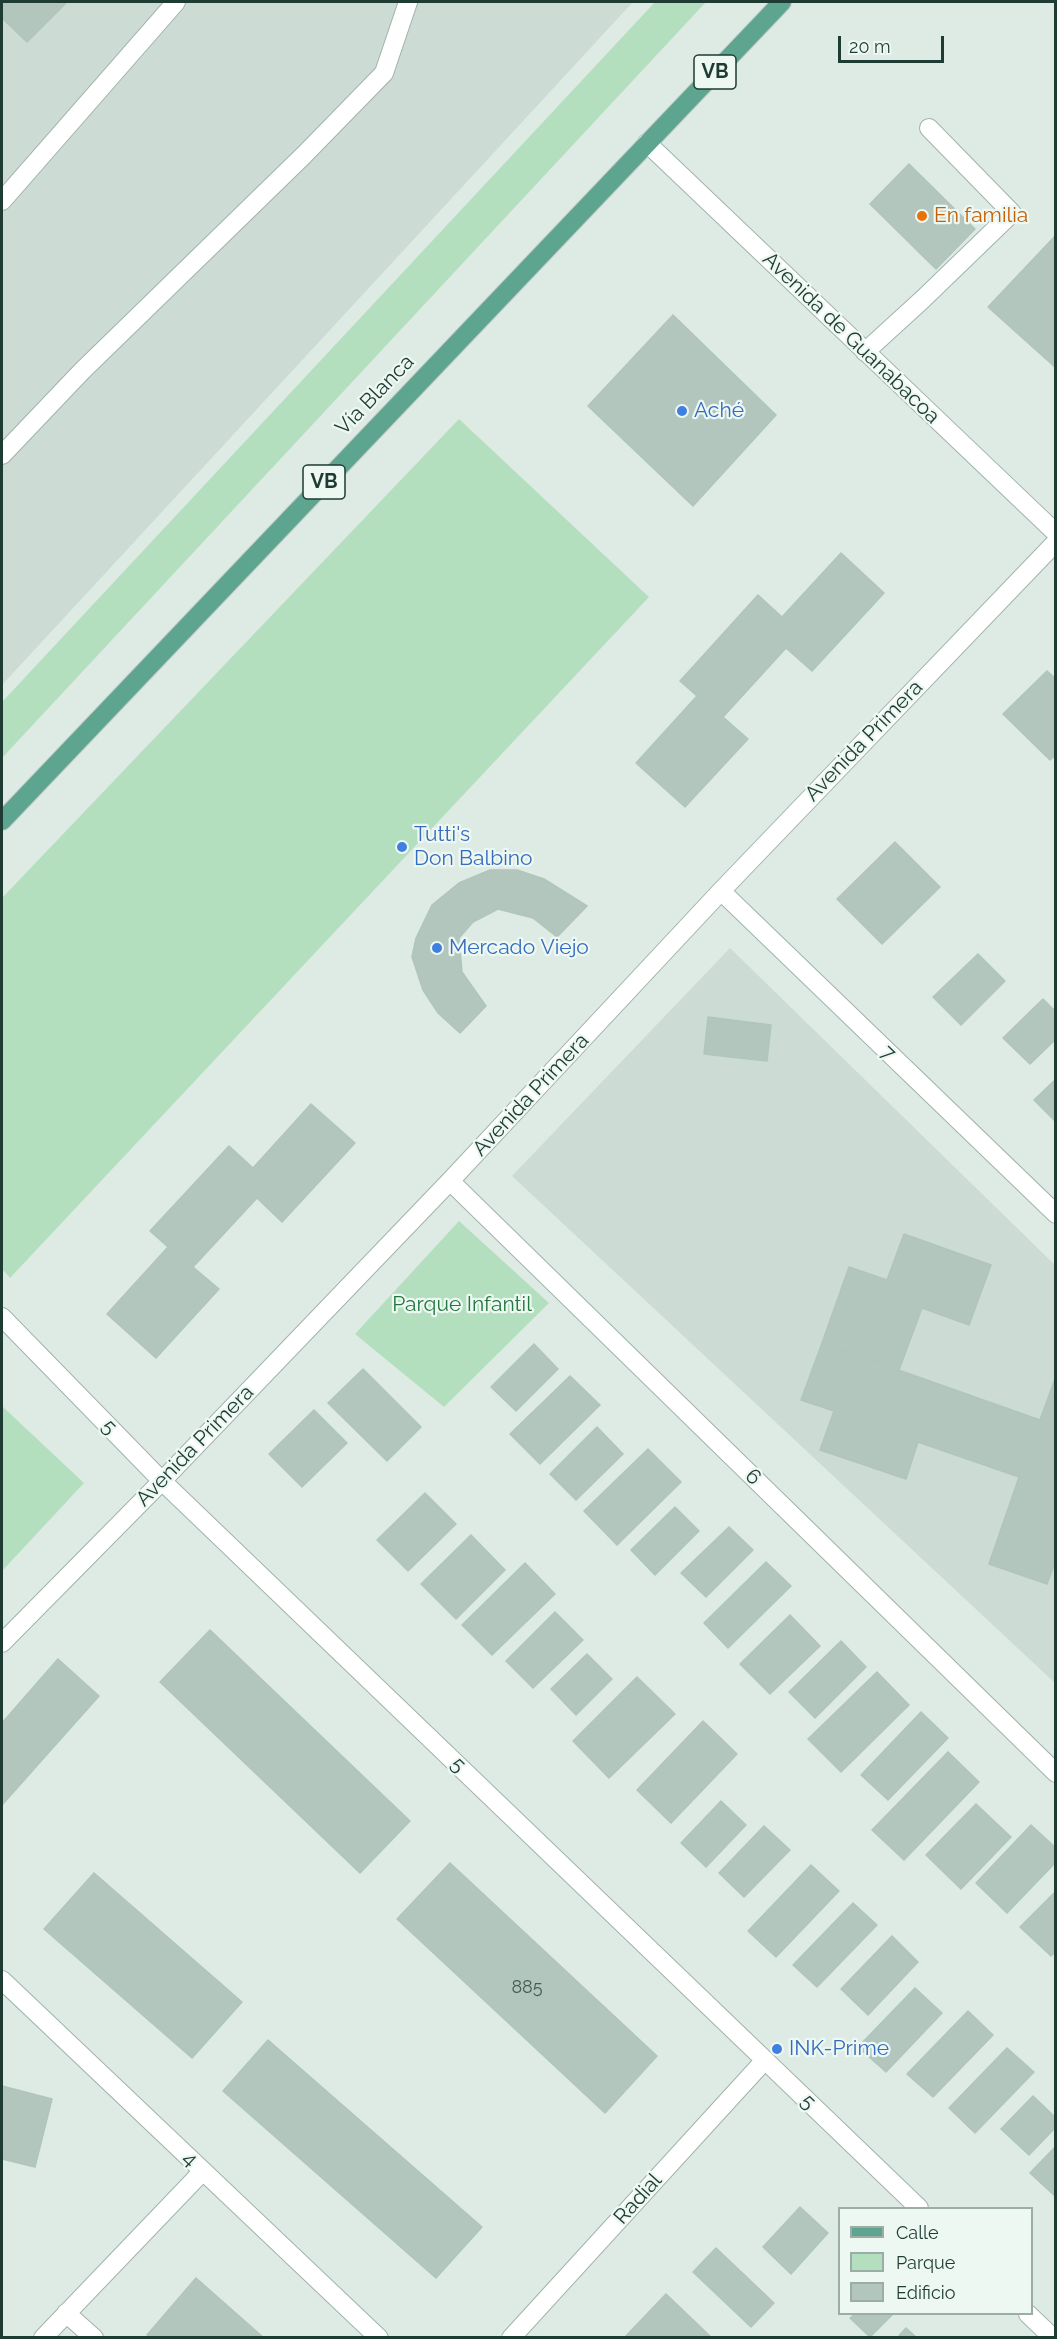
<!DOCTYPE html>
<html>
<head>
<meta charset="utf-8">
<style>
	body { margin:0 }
	#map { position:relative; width:1057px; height:2339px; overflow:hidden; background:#deebe5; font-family:Raleway,sans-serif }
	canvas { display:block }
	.frame { position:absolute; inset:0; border:3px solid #1e3c33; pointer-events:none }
	.legend { position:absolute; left:838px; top:2207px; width:195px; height:108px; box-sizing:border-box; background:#eef8f3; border:2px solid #9bada6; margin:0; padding:8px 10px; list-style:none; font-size:18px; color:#1e3c33 }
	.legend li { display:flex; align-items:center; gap:12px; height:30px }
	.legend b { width:30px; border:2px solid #9bada6 }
	.scale { position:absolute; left:838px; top:36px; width:106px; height:27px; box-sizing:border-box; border:3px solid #1e3c33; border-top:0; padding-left:8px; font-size:18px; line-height:21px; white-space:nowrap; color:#1e3c33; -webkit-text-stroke:4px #eef8f3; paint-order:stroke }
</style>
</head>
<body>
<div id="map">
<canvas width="1057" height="2339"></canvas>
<div class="frame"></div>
<ul class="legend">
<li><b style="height:8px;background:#5ea590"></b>Calle</li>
<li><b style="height:16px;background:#b4dfbe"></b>Parque</li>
<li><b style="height:16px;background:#b3c6bd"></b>Edificio</li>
</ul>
<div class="scale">20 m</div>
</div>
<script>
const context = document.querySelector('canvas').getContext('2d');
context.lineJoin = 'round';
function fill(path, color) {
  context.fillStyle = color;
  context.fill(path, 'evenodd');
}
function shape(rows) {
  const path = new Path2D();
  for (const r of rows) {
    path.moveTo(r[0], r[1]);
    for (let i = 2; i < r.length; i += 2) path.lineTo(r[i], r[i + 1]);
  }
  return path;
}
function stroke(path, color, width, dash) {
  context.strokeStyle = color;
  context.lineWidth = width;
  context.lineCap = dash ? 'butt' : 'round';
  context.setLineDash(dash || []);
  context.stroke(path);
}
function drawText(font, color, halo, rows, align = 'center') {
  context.font = font + ' Raleway,sans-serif';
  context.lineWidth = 4.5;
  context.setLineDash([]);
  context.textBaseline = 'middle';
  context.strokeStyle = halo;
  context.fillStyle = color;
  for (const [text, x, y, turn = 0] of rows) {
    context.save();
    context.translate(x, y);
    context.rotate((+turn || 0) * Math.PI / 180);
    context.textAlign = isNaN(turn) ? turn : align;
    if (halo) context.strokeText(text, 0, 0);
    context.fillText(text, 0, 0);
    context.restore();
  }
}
fill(shape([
	[2,2,633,2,2,685],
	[730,948,1055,1265,1055,1683,512,1176]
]), '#ccdbd3');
fill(shape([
	[655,2,706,2,2,758,2,702],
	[459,419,649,597,10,1278,2,1269,2,898],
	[459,1221,549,1303,444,1407,355,1334],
	[2,1406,84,1483,2,1571]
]), '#b4dfbe');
const building = shape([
	[2,2,67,2,27,42,2,18,2,2],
	[909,164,975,229,936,269,870,204,909,164],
	[1056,235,1056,368,988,307,1056,235],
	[673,315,776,415,693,506,588,406,673,315],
	[841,553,884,593,812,671,786,648,723,717,748,739,685,807,636,763,697,696,680,681,758,595,782,617,841,553],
	[1047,671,1056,679,1056,755,1050,760,1003,714,1047,671],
	[895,842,940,887,882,944,837,899,895,842],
	[490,870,517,870,544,879,587,906,557,937,533,918,498,909,473,922,459,938,462,972,486,1006,460,1033,438,1013,423,990,412,957,416,938,432,905,459,883,490,870],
	[978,954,1005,981,961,1025,933,997,978,954],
	[1043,999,1056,1012,1056,1039,1030,1064,1003,1038,1043,999],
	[708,1017,771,1025,767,1061,704,1054,708,1017],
	[1056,1079,1056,1122,1034,1100,1056,1079],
	[311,1104,355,1143,282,1222,257,1198,193,1267,219,1289,156,1358,107,1314,168,1247,150,1231,229,1146,253,1168,311,1104],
	[904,1234,991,1265,969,1325,922,1308,899,1370,822,1343,849,1267,887,1280,904,1234],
	[822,1343,1040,1420,1056,1376,1056,1560,1047,1584,989,1564,1019,1477,918,1442,906,1479,820,1450,834,1411,801,1400,822,1343],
	[534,1344,558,1369,516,1411,491,1387,534,1344],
	[363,1369,421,1427,387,1461,328,1403,363,1369],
	[570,1376,600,1405,540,1464,510,1434,570,1376],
	[314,1410,347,1443,302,1487,269,1454,314,1410],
	[597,1427,623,1454,576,1500,550,1474,597,1427],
	[648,1449,681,1482,617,1545,584,1511,648,1449],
	[425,1493,456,1524,408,1571,377,1540,425,1493],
	[675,1507,699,1531,655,1575,631,1550,675,1507],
	[729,1527,753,1550,706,1597,681,1573,729,1527],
	[471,1535,505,1570,456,1619,421,1584,471,1535],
	[766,1562,791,1586,728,1648,704,1623,766,1562],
	[525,1563,555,1594,492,1655,462,1625,525,1563],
	[555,1612,583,1640,533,1688,506,1661,555,1612],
	[790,1615,820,1646,770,1694,740,1664,790,1615],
	[210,1630,410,1821,360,1873,160,1682,210,1630],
	[841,1641,866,1667,815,1718,789,1692,841,1641],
	[587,1654,612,1679,576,1715,551,1689,587,1654],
	[58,1659,99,1696,2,1805,2,1723,58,1659],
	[877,1672,909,1705,841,1772,808,1739,877,1672],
	[637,1677,675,1714,609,1778,573,1741,637,1677],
	[921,1712,948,1738,888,1800,861,1775,921,1712],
	[703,1721,737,1754,671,1823,637,1790,703,1721],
	[948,1752,979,1782,904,1860,872,1830,948,1752],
	[721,1801,746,1825,706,1867,681,1843,721,1801],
	[976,1804,1011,1837,961,1889,926,1855,976,1804],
	[1031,1825,1056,1848,1056,1862,1007,1913,976,1883,1031,1825],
	[764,1826,790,1850,744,1897,719,1873,764,1826],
	[450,1863,657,2056,605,2113,397,1919,450,1863],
	[811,1865,839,1891,776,1957,748,1931,811,1865],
	[94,1873,242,2002,192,2058,44,1929,94,1873],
	[1056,1891,1056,1951,1051,1956,1020,1927,1056,1891],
	[853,1903,877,1925,817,1987,793,1965,853,1903],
	[892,1936,918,1962,868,2015,841,1989,892,1936],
	[915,1988,942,2013,886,2072,858,2047,915,1988],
	[968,2011,993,2035,933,2097,907,2074,968,2011],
	[268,2040,482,2227,436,2278,223,2091,268,2040],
	[1007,2048,1034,2072,975,2133,949,2108,1007,2048],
	[2,2086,52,2099,35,2167,2,2159,2,2086],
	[1033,2096,1056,2118,1056,2127,1029,2155,1001,2129,1033,2096],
	[1056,2146,1056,2197,1030,2173,1056,2146],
	[800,2207,828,2233,791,2274,763,2247,800,2207],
	[716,2248,774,2303,751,2327,693,2272,716,2248],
	[196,2278,264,2338,150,2338,147,2335,196,2278],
	[666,2294,712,2338,624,2338,666,2294],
	[855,2314,893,2314,870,2337,850,2318,855,2314],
	[906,2328,917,2338,897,2338,906,2328]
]);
fill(building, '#b3c6bd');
stroke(building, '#b0c5bb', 1.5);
const minor = shape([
	[647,143,1056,533],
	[2,201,176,2],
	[865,352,923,299,1012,213,929,128],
	[2,455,82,371,304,155,384,73,408,2],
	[721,891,1056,1214],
	[450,1181,1056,1773],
	[2,1317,162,1481,919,2208],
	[2,1643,162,1481,450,1181,721,891,1056,542],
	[2,1980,379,2338],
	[66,2313,94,2338],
	[1028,2314,1053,2338],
	[43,2338,203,2171],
	[511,2338,765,2060]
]);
const major = shape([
	[2,821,782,2]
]);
stroke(minor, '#a1b3ac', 20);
stroke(major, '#c0c8c6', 20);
stroke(minor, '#fff', 18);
stroke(major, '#5ea590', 18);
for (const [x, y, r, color] of [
	[922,216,6,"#e8710a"],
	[682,411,6,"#3f7fe0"],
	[402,847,6,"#3f7fe0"],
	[437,948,6,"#3f7fe0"],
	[777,2049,6,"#3f7fe0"]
]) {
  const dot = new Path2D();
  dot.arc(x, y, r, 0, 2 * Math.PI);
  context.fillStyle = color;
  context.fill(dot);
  stroke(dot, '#eef8f3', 2);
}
drawText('18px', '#435e56', null, [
	["885",527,1988]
]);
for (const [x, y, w] of [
	[715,72,42],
	[324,482,42]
]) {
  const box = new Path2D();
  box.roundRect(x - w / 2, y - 17, w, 34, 4.5);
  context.fillStyle = '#eef8f3';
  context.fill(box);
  stroke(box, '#1e3c33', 1.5);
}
drawText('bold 20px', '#1e3c33', null, [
	["VB",715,72],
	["VB",324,482]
]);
drawText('21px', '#c56008', '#eef8f3', [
	["En familia",934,216]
], 'left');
drawText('21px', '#1e3c33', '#eef8f3', [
	["Avenida de Guanabacoa",851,338,44],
	["Vía Blanca",375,395,-46],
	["Avenida Primera",864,741,-46],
	["7",888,1053,44],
	["Avenida Primera",531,1095,-47],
	["5",109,1427,45],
	["Avenida Primera",195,1446,-46],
	["6",753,1477,44],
	["5",458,1765,44],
	["5",808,2102,44],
	["4",190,2159,43],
	["Radial",638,2199,-48]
]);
drawText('21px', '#366cbe', '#eef8f3', [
	["Aché",694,411],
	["Tutti's",414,835],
	["Don Balbino",414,859],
	["Mercado Viejo",449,948],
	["INK-Prime",789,2049]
], 'left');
drawText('21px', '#247741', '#eef8f3', [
	["Parque Infantil",462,1305]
]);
</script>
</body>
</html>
